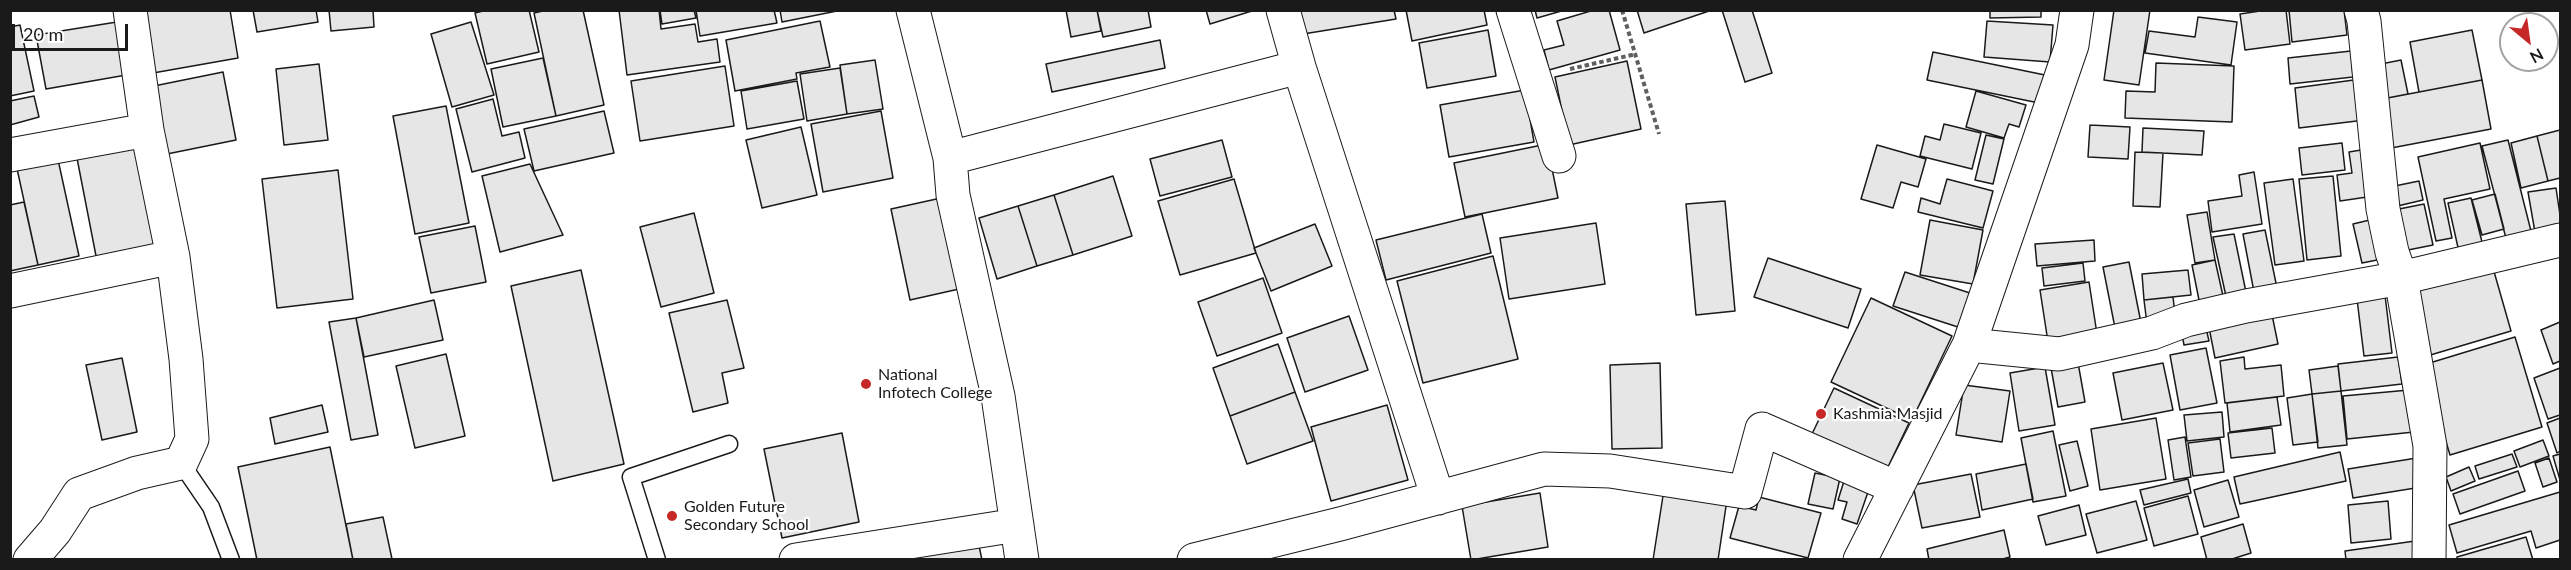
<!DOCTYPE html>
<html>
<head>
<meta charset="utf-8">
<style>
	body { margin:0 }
	#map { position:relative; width:2571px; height:570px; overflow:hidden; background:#fff; font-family:Lato,sans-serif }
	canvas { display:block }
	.frame { position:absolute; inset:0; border:12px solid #1a1a1a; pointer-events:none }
	.north { position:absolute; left:2499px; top:12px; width:60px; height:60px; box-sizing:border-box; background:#fff; border:2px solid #a3a3a3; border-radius:50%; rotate:151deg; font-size:16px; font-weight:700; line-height:24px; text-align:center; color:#1a1a1a }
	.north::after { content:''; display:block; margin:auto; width:21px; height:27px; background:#c62828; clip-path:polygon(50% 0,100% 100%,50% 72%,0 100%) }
	.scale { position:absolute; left:12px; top:24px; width:116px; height:27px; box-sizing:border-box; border:3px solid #1a1a1a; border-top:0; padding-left:8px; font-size:18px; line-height:21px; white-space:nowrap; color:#1a1a1a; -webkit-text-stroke:4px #fff; paint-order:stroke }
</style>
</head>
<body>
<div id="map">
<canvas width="2571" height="570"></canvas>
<div class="frame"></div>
<div class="north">N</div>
<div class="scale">20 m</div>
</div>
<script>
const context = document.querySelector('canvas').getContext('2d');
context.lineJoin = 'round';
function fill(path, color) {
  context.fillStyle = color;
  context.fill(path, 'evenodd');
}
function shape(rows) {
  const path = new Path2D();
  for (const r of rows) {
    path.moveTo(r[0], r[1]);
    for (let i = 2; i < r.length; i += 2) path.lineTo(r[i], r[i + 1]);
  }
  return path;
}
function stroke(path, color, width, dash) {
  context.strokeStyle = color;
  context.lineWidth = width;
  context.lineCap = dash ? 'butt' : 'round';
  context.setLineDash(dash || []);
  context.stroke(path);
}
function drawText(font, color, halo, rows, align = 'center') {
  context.font = font + ' Lato,sans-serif';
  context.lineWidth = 4.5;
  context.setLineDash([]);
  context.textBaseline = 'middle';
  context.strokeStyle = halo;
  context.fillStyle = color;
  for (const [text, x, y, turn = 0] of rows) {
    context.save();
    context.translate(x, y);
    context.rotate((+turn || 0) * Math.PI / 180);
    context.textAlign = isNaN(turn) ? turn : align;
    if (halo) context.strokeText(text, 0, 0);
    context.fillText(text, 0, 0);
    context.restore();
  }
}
const building = shape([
	[145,10,230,10,238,58,153,73,145,10],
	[253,10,316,10,318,22,257,32,253,10],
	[329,10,373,10,374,27,331,31,329,10],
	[487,10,529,10,539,52,487,64,475,13,487,10],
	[547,10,583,10,604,105,556,116,534,13,547,10],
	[619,10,659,10,661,29,695,24,698,42,717,39,720,62,627,75,619,10],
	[660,10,694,10,696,18,662,24,660,10],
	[696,10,774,10,777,23,700,36,696,10],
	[780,10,842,10,782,22,780,10],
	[1066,10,1097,10,1101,31,1071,37,1066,10],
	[1097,10,1148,10,1151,27,1103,37,1097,10],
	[1206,10,1255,10,1210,24,1206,10],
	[1299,10,1394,10,1396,19,1303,34,1299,10],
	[1406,10,1484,10,1487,25,1412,41,1406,10],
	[1535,10,1565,10,1537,18,1535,10],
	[1594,10,1609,10,1620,50,1549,70,1544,50,1564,45,1557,21,1594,10],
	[1637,10,1712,10,1644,33,1637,10],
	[1722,10,1752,10,1772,73,1745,82,1722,10],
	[1990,10,2041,10,2041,17,1990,18,1990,10],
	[2114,10,2150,10,2139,85,2104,80,2114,10],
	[2267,10,2286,10,2290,44,2245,50,2240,14,2267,10],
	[2289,10,2344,10,2347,35,2292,42,2289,10],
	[2198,17,2237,22,2231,65,2145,53,2149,31,2195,37,2198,17],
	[123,21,132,74,46,89,36,35,123,21],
	[820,21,830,67,796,73,797,79,735,91,726,40,820,21],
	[1987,21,2053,25,2050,62,1984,57,1987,21],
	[471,22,494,95,452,107,431,34,471,22],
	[20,25,34,91,10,96,10,27,20,25],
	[1488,30,1496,76,1427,88,1419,43,1488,30],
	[2472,30,2482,80,2419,92,2410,42,2472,30],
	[1160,40,1165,68,1052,92,1046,64,1160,40],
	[2351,51,2353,77,2290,84,2288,58,2351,51],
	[1933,52,2045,75,2039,103,1927,80,1933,52],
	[543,58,556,116,503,127,491,69,543,58],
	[875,60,883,109,847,114,840,65,875,60],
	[2401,60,2408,94,2377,100,2371,66,2401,60],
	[1627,61,1641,129,1569,145,1555,77,1627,61],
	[2156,63,2234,66,2232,122,2125,118,2126,91,2155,92,2156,63],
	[319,64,328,140,284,145,276,69,319,64],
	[725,66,734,126,640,141,631,81,725,66],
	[840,68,847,114,807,121,800,74,840,68],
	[223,72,236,140,162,155,149,87,223,72],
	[2361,79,2365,120,2299,128,2295,88,2361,79],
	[2482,80,2491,129,2386,149,2377,100,2482,80],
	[797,81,804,119,747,129,741,91,797,81],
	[1525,90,1534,142,1449,157,1440,105,1525,90],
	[1976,91,2026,105,2019,127,2009,124,2004,138,1966,127,1976,91],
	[34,96,39,117,10,125,10,101,34,96],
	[493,99,502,136,519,132,525,158,472,172,456,109,493,99],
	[446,106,469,223,415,234,393,116,446,106],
	[604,111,614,153,534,171,524,129,604,111],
	[881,111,893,178,823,192,811,124,881,111],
	[1944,124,1981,133,1972,169,1920,156,1925,136,1940,140,1944,124],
	[2090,125,2130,127,2128,159,2088,157,2090,125],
	[801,127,817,195,762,208,746,140,801,127],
	[2143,128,2204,131,2202,155,2142,152,2143,128],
	[2560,130,2560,178,2548,181,2537,136,2560,130],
	[1986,135,2004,139,1993,184,1975,180,1986,135],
	[2537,136,2548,181,2521,188,2511,143,2537,136],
	[139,140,160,249,97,261,76,153,139,140],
	[1222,140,1232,177,1160,196,1150,159,1222,140],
	[2508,140,2533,239,2508,246,2482,146,2508,140],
	[2342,143,2345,170,2302,175,2299,148,2342,143],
	[2480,143,2490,189,2444,199,2452,238,2436,241,2418,157,2480,143],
	[1547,144,1558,198,1465,217,1454,163,1547,144],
	[1877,145,1926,159,1918,187,1901,182,1893,208,1861,199,1877,145],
	[2367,149,2374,196,2340,201,2337,175,2352,173,2349,152,2367,149],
	[2135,152,2163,153,2160,207,2133,206,2135,152],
	[57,155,79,256,38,265,16,164,57,155],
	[530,164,563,235,500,252,482,176,530,164],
	[338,170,353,299,277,308,262,179,338,170],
	[2254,172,2262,224,2212,232,2208,201,2242,196,2239,175,2254,172],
	[1113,176,1132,236,1073,255,1054,195,1113,176],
	[2333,176,2341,256,2307,260,2299,179,2333,176],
	[1234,179,1256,253,1180,275,1158,201,1234,179],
	[1947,179,1993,191,1983,228,1918,212,1921,198,1940,204,1947,179],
	[2293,179,2304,261,2275,265,2264,183,2293,179],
	[2419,181,2423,200,2389,208,2385,188,2419,181],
	[2556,188,2560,215,2560,233,2536,238,2528,192,2556,188],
	[2495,194,2504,229,2482,235,2472,200,2495,194],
	[1054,195,1073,255,1037,266,1018,206,1054,195],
	[941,198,959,289,910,300,891,209,941,198],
	[2471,198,2483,246,2459,252,2448,203,2471,198],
	[1725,201,1735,311,1696,315,1686,204,1725,201],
	[24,202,38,265,10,271,10,205,24,202],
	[2424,204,2433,245,2398,252,2389,211,2424,204],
	[1018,206,1037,266,997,279,979,218,1018,206],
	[2207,212,2215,260,2195,263,2187,215,2207,212],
	[694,213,714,293,661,307,640,227,694,213],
	[1482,214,1491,253,1386,280,1376,240,1482,214],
	[2378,218,2387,258,2362,263,2353,224,2378,218],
	[1930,220,1983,230,1973,284,1920,275,1930,220],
	[1596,223,1605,284,1509,299,1500,238,1596,223],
	[1315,224,1332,266,1271,291,1254,248,1315,224],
	[475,226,486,282,431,293,419,237,475,226],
	[2265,230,2277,288,2254,292,2243,234,2265,230],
	[2234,234,2247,297,2227,301,2213,237,2234,234],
	[2094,240,2095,261,2037,266,2035,244,2094,240],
	[1493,256,1518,359,1423,383,1397,281,1493,256],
	[1768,258,1861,289,1848,328,1754,297,1768,258],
	[2215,260,2225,305,2201,310,2192,265,2215,260],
	[2491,261,2511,331,2427,356,2407,286,2491,261],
	[2129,262,2142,328,2116,333,2103,267,2129,262],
	[2083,263,2085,281,2044,286,2042,268,2083,263],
	[581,270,624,464,553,481,511,286,581,270],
	[2188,270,2191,295,2144,300,2142,274,2188,270],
	[1905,272,1973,294,1961,328,1893,306,1905,272],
	[1263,278,1282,333,1217,356,1198,302,1263,278],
	[2089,282,2097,334,2048,342,2040,290,2089,282],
	[2384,287,2392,353,2364,356,2356,291,2384,287],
	[2173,297,2176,322,2147,324,2144,300,2173,297],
	[1871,298,1952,336,1912,420,1831,382,1871,298],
	[434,300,443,340,364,357,356,318,434,300],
	[727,300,744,368,722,373,728,403,693,412,669,313,727,300],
	[2270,305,2278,344,2215,358,2207,317,2270,305],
	[1349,316,1368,370,1305,392,1287,338,1349,316],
	[356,318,378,435,351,440,329,322,356,318],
	[2560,322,2560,361,2553,364,2541,330,2560,322],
	[2205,324,2209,341,2184,345,2181,329,2205,324],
	[2515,337,2542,427,2450,455,2423,365,2515,337],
	[1278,344,1295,392,1230,416,1213,368,1278,344],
	[2206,348,2217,403,2180,410,2170,355,2206,348],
	[446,354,465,436,415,448,396,366,446,354],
	[2077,357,2085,402,2058,407,2050,362,2077,357],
	[2244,357,2245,369,2281,365,2284,396,2225,403,2220,361,2244,357],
	[2398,357,2402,384,2341,391,2338,364,2398,357],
	[122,358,137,432,102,440,86,365,122,358],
	[1660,363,1662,448,1612,449,1610,365,1660,363],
	[2163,363,2173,410,2122,420,2113,373,2163,363],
	[2338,366,2341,391,2312,394,2309,370,2338,366],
	[2045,367,2055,425,2019,431,2010,373,2045,367],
	[2560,368,2560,415,2548,419,2534,378,2560,368],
	[1964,385,2010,391,2002,442,1956,435,1964,385],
	[1834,388,1909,423,1887,469,1812,434,1834,388],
	[2409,390,2414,432,2347,439,2343,396,2409,390],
	[2341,391,2347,445,2318,448,2312,394,2341,391],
	[1295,392,1313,441,1247,464,1230,416,1295,392],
	[2312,394,2318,442,2293,445,2287,398,2312,394],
	[2277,397,2281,425,2230,432,2227,403,2277,397],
	[322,405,328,432,275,444,270,418,322,405],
	[1387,405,1408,480,1331,501,1311,427,1387,405],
	[2222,412,2224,437,2187,441,2184,415,2222,412],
	[2156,418,2166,479,2100,490,2091,429,2156,418],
	[2560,418,2560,451,2557,453,2547,423,2560,418],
	[2272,428,2275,453,2231,458,2228,433,2272,428],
	[2053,431,2066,496,2033,502,2021,438,2053,431],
	[842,433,859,522,782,538,764,449,842,433],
	[2185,437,2191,477,2174,480,2168,440,2185,437],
	[2220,439,2224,472,2193,476,2188,443,2220,439],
	[2543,440,2549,456,2520,467,2514,451,2543,440],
	[2077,441,2088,486,2070,491,2059,445,2077,441],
	[330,447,353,560,257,560,238,467,330,447],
	[2340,452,2346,481,2240,504,2234,477,2340,452],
	[2512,454,2517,467,2479,479,2475,466,2512,454],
	[2560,454,2560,480,2553,456,2560,454],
	[2423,457,2428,486,2353,498,2348,469,2423,457],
	[2549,458,2557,482,2543,487,2535,463,2549,458],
	[2026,464,2033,499,1982,510,1976,474,2026,464],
	[2469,467,2475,481,2451,491,2446,477,2469,467],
	[2518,471,2525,491,2460,514,2453,494,2518,471],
	[1815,473,1840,478,1833,509,1808,504,1815,473],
	[1971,474,1980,517,1922,528,1913,485,1971,474],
	[2188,479,2191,493,2144,505,2140,490,2188,479],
	[2228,480,2239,517,2204,527,2194,490,2228,480],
	[1844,481,1869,489,1857,524,1842,519,1847,502,1838,500,1844,481],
	[1665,483,1728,493,1718,560,1653,560,1665,483],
	[2560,492,2560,540,2536,548,2531,531,2457,553,2449,525,2560,492],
	[1540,493,1548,547,1471,560,1462,506,1540,493],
	[2188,496,2198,534,2154,546,2144,508,2188,496],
	[1759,497,1821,513,1808,558,1730,538,1739,506,1756,510,1759,497],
	[2136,501,2147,540,2097,553,2086,514,2136,501],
	[2388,501,2391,539,2351,543,2348,505,2388,501],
	[2079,505,2086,535,2046,545,2038,516,2079,505],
	[383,517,392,559,353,560,346,524,383,517],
	[2243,524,2251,553,2229,560,2207,560,2201,537,2243,524],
	[2004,530,2010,557,1999,560,1929,560,1927,549,2004,530],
	[2526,537,2533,560,2457,560,2457,557,2526,537],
	[978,541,982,560,919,560,918,554,978,541],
	[2415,541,2417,560,2346,560,2345,551,2415,541]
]);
fill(building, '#e6e6e6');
stroke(building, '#1a1a1a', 1.5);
const lane = shape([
	[181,463,211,507,231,560],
	[657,560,631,477,729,444]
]);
const street = shape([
	[913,10,950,158,953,195,998,396,1022,560],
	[1513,10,1559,156],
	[2361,10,2364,21,2383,209,2392,252,2401,278,2430,446,2429,560],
	[1299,67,1438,498],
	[10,155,147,130],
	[950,158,1299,67,1283,10],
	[10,291,173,257],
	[1969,345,2059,354,2152,333,2186,320,2246,306,2401,278,2560,240],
	[30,560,55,531,79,494,137,473,181,463,192,439,186,359,173,257,147,130,130,10],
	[796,560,1017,525],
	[1194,560,1340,524,1544,469,1610,471,1745,492,1762,429,1897,488],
	[1860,560,1969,345,2072,45,2077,10]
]);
stroke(lane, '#1a1a1a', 19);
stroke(street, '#1a1a1a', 35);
stroke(shape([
	[1622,10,1659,134],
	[1570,69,1636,54]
]), '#5f5f5f', 4, [4.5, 3]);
stroke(lane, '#fff', 16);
stroke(street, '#fff', 33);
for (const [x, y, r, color] of [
	[866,384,6,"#c62828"],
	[1821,414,6,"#c62828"],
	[672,516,6,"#c62828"]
]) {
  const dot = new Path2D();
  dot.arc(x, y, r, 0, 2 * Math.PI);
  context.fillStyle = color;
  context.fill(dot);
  stroke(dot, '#fff', 2);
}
drawText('16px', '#1a1a1a', '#fff', [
	["National",878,375],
	["Infotech College",878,393],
	["Kashmia Masjid",1833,414],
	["Golden Future",684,507],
	["Secondary School",684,525]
], 'left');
</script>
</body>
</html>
